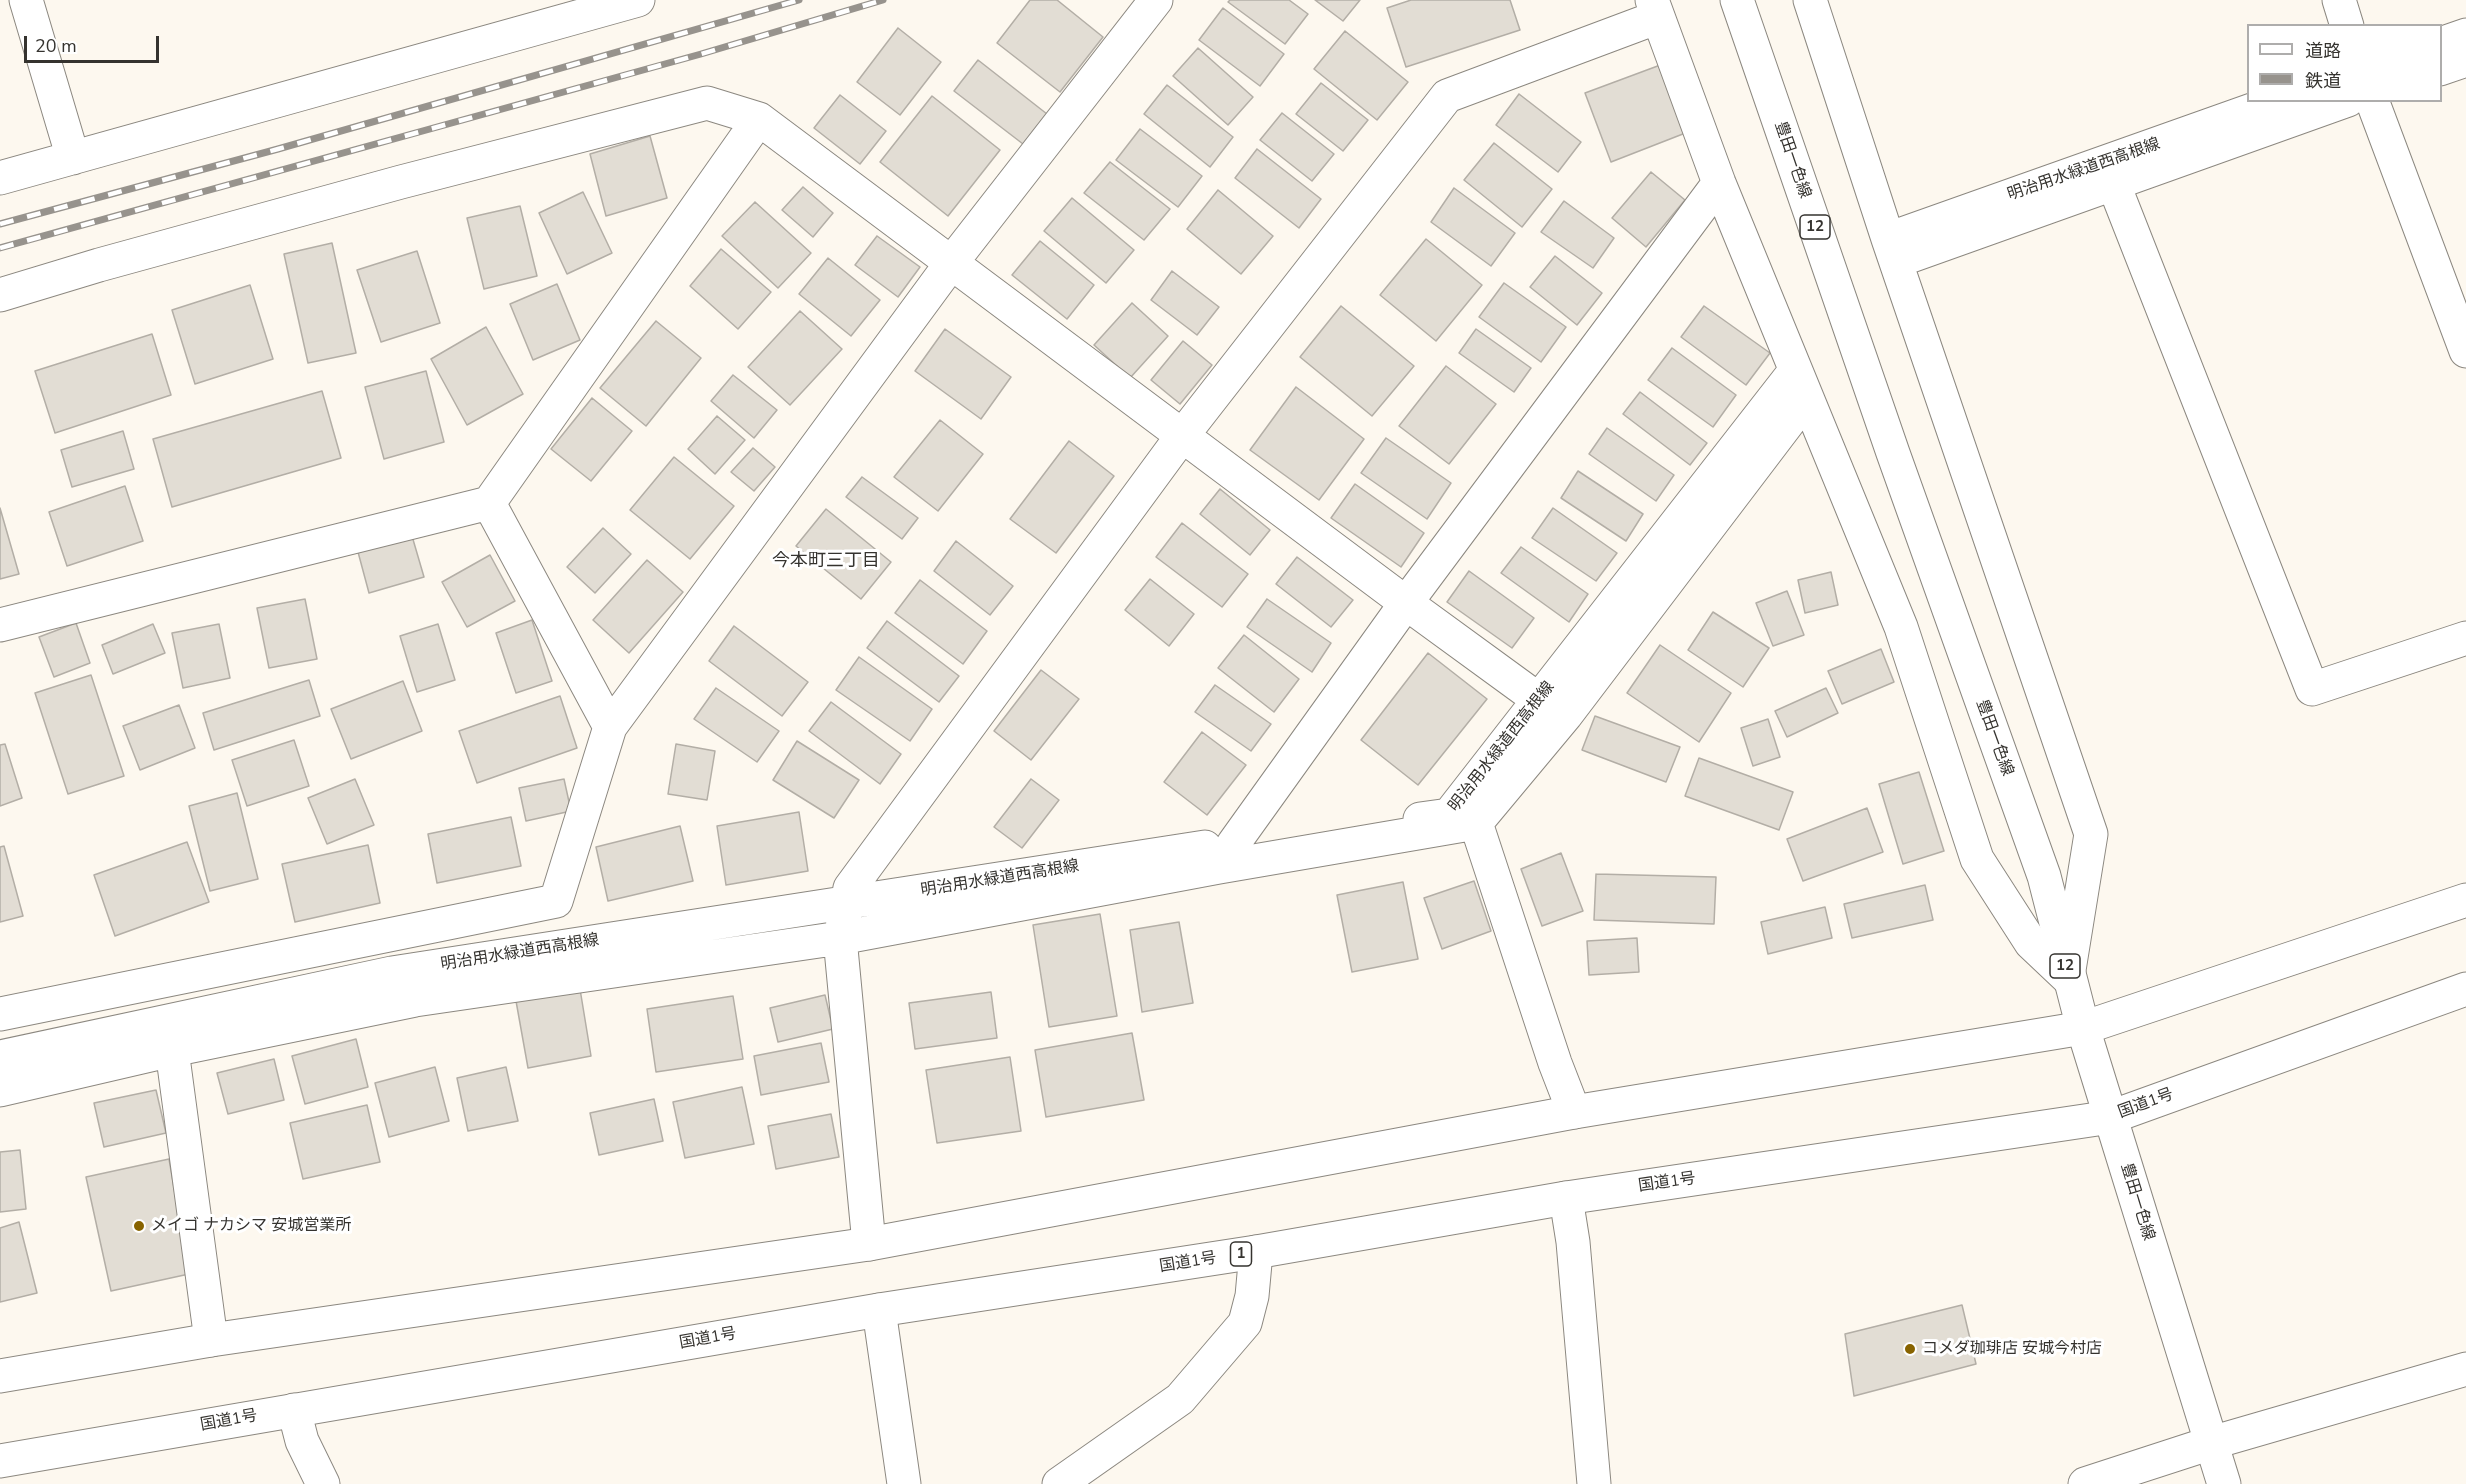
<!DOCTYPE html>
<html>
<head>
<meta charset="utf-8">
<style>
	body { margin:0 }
	#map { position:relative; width:2466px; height:1484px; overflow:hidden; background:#fdf8ef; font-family:"Nunito Sans","Noto Sans JP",sans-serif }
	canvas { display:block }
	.legend { position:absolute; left:2247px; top:24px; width:195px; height:78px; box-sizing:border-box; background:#fff; border:2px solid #aeadac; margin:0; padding:8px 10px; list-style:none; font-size:18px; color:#35332f }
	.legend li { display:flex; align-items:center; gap:12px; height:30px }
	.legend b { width:30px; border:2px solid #aeadac }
	.scale { position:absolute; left:24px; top:36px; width:135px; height:27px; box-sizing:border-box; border:3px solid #35332f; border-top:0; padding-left:8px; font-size:18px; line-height:21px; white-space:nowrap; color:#35332f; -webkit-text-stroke:4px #fff; paint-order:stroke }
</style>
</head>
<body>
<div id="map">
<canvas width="2466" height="1484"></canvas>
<ul class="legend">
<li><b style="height:8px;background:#fff"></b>道路</li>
<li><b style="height:8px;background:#97938d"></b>鉄道</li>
</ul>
<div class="scale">20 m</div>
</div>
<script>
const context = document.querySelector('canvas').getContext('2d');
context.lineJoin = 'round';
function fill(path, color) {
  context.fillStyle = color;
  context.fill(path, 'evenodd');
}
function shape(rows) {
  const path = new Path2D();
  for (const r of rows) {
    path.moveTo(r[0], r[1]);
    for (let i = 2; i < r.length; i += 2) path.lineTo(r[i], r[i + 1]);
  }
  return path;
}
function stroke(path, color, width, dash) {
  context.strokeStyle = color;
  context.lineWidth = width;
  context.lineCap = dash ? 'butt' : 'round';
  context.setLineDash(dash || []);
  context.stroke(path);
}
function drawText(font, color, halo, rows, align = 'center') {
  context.font = font + ' "Nunito Sans","Noto Sans JP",sans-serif';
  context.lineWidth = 6;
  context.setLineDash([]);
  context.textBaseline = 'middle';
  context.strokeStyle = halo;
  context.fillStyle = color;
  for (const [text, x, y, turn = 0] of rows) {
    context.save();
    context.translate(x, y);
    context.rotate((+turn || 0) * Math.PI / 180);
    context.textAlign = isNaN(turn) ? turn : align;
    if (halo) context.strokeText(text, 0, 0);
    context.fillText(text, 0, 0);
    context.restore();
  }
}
const building = shape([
	[1030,0,1057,0,1103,37,1060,92,997,43,1030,0],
	[1230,0,1289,0,1308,14,1285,44,1228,2,1230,0],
	[1315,0,1360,0,1343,21,1315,0],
	[1411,0,1510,0,1520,30,1406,67,1387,8,1411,0],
	[1223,8,1284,54,1260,86,1199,40,1223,8],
	[898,28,941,62,900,115,857,82,898,28],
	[1345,31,1408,82,1377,120,1314,69,1345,31],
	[1198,48,1253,97,1228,125,1173,76,1198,48],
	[978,60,1047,114,1023,144,954,91,978,60],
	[1663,64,1688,132,1611,162,1585,93,1663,64],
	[1321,83,1368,120,1343,151,1296,114,1321,83],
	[1167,85,1233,137,1210,167,1144,114,1167,85],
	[1519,94,1581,142,1558,172,1496,125,1519,94],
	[840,95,886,131,860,164,814,128,840,95],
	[932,96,1000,150,948,216,880,162,932,96],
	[1282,113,1334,154,1312,181,1260,140,1282,113],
	[1140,129,1202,176,1178,207,1116,160,1140,129],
	[650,136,667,198,606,216,590,154,650,136],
	[1494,143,1552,189,1522,227,1464,180,1494,143],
	[1257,149,1321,199,1299,228,1235,178,1257,149],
	[1110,162,1170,209,1144,240,1084,193,1110,162],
	[1651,172,1685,200,1646,247,1612,218,1651,172],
	[803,187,833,213,813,237,782,210,803,187],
	[1454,188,1515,233,1491,266,1431,222,1454,188],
	[1218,190,1273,236,1241,274,1187,229,1218,190],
	[583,192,612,253,567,274,539,213,583,192],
	[1072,198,1134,250,1106,283,1044,231,1072,198],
	[1564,201,1614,238,1593,268,1541,232,1564,201],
	[755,202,811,253,778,288,722,236,755,202],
	[520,206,537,276,484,289,467,218,520,206],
	[877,236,920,267,898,297,855,265,877,236],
	[1426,239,1482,285,1436,341,1380,295,1426,239],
	[1040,241,1094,285,1067,319,1012,275,1040,241],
	[332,243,356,353,308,363,284,254,332,243],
	[721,249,771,292,738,329,690,286,721,249],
	[417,251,440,323,381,342,357,270,417,251],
	[1555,256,1602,293,1577,325,1530,287,1555,256],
	[828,258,880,300,851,336,799,294,828,258],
	[1172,271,1219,307,1197,335,1151,300,1172,271],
	[1504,283,1566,327,1541,362,1479,317,1504,283],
	[557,284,580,340,533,360,510,304,557,284],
	[250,285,273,359,195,384,172,310,250,285],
	[1132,303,1168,336,1130,378,1094,345,1132,303],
	[1341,306,1414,366,1372,416,1300,357,1341,306],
	[1704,306,1770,353,1746,385,1681,337,1704,306],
	[800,311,842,349,790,405,748,367,800,311],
	[656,321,701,358,646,426,600,388,656,321],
	[486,327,523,394,467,425,431,359,486,327],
	[945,329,1011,377,981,419,915,371,945,329],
	[1476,329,1531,368,1514,392,1459,353,1476,329],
	[152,334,171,395,55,433,35,371,152,334],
	[1183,341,1212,365,1180,404,1151,380,1183,341],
	[1672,348,1736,395,1713,427,1648,380,1672,348],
	[1446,366,1496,404,1449,464,1399,426,1446,366],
	[426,371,444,442,384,459,365,387,426,371],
	[733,375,777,410,754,438,711,401,733,375],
	[1296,387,1364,439,1319,500,1250,450,1296,387],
	[322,391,341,458,172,507,153,439,322,391],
	[1640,392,1707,443,1690,465,1623,414,1640,392],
	[592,398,632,431,591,481,551,449,592,398],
	[717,416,745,440,715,474,688,449,717,416],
	[940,420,983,454,938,511,894,477,940,420],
	[1607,428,1674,475,1656,501,1589,454,1607,428],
	[123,431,134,469,72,487,61,450,123,431],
	[1386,438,1451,483,1427,519,1361,473,1386,438],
	[1069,441,1114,476,1056,553,1010,519,1069,441],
	[753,448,775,467,754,491,731,472,753,448],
	[674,457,734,506,690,559,630,510,674,457],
	[1578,471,1643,514,1626,541,1561,498,1578,471],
	[862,477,918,518,902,539,846,497,862,477],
	[1355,484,1424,533,1401,567,1331,518,1355,484],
	[125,486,143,541,67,566,49,512,125,486],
	[1220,489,1270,530,1250,555,1200,514,1220,489],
	[0,508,19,574,0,579,0,508],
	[1553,508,1617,553,1596,581,1532,538,1553,508],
	[826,509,891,562,861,599,796,546,826,509],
	[1182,523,1248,574,1222,607,1156,557,1182,523],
	[603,528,631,554,595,593,567,567,603,528],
	[412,536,424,577,369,593,358,552,412,536],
	[956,541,1013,586,990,615,934,571,956,541],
	[1521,547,1588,594,1569,622,1501,573,1521,547],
	[490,555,515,601,467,627,442,582,490,555],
	[1297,557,1353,600,1331,627,1276,584,1297,557],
	[647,560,683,592,629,653,593,620,647,560],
	[1469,571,1534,618,1512,648,1447,602,1469,571],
	[1831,572,1838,605,1805,613,1798,580,1831,572],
	[1150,579,1194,614,1169,646,1125,610,1150,579],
	[920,580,987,631,963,664,895,613,920,580],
	[1787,591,1804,635,1773,646,1756,603,1787,591],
	[305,599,317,659,269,668,257,608,305,599],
	[1267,599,1331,643,1312,672,1247,627,1267,599],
	[1713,612,1769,648,1743,687,1688,650,1713,612],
	[532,620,552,681,516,693,496,633,532,620],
	[887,621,959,676,939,702,867,648,887,621],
	[76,623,90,663,54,677,39,637,76,623],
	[153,624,165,653,113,674,102,645,153,624],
	[219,624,230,678,183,688,172,633,219,624],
	[438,624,455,680,417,692,400,636,438,624],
	[734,626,808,682,782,716,709,661,734,626],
	[1244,635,1299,679,1274,712,1218,668,1244,635],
	[1660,645,1731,693,1699,742,1627,693,1660,645],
	[1881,649,1894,682,1842,704,1828,671,1881,649],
	[1428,653,1487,699,1418,785,1361,740,1428,653],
	[859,657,932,709,910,741,836,690,859,657],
	[1041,670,1079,699,1031,760,994,731,1041,670],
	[91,675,124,776,68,794,35,693,91,675],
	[309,680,320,716,214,750,203,713,309,680],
	[403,681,422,731,351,759,331,709,403,681],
	[1215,685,1271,724,1251,751,1195,712,1215,685],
	[716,688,779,731,757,762,694,719,716,688],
	[1826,688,1838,713,1787,737,1775,711,1826,688],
	[560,696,577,748,477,783,459,731,560,696],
	[831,702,901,754,880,784,809,731,831,702],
	[179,705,195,748,140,770,123,726,179,705],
	[1595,716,1680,747,1666,782,1582,750,1595,716],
	[1768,719,1780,757,1753,766,1741,728,1768,719],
	[1202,732,1246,765,1207,815,1164,782,1202,732],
	[294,740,309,786,247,806,232,760,294,740],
	[797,741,859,780,834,818,773,780,797,741],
	[5,744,22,798,0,806,0,745,5,744],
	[676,744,715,751,707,800,668,794,676,744],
	[1699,758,1793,792,1779,830,1685,796,1699,758],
	[1919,772,1944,851,1903,864,1879,784,1919,772],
	[355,779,374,825,327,844,308,798,355,779],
	[564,779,571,811,526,821,519,788,564,779],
	[1031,779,1059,800,1022,848,994,827,1031,779],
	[237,793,258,879,210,891,189,806,237,793],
	[1867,808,1883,852,1803,881,1787,839,1867,808],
	[799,812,808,871,726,885,717,826,799,812],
	[511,817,521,866,437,883,428,834,511,817],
	[680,826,693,881,608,901,596,847,680,826],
	[187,842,209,902,115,936,94,875,187,842],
	[368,845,380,903,295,922,282,864,368,845],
	[4,846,23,916,0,922,0,847,4,846],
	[1561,853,1583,911,1542,926,1521,869,1561,853],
	[1596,874,1716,877,1714,924,1594,920,1596,874],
	[1474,881,1491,931,1442,949,1424,898,1474,881],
	[1403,882,1418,959,1352,972,1337,895,1403,882],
	[1925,885,1933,920,1852,938,1844,904,1925,885],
	[1825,907,1832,938,1768,954,1761,922,1825,907],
	[1100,914,1117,1016,1049,1027,1033,925,1100,914],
	[1179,922,1193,1003,1142,1012,1130,930,1179,922],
	[1637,938,1639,972,1589,975,1587,941,1637,938],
	[580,989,591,1056,528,1068,516,1001,580,989],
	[991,992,997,1038,915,1049,909,1003,991,992],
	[825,995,833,1029,778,1042,770,1008,825,995],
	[733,996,743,1059,656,1072,647,1009,733,996],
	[1132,1033,1144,1100,1046,1117,1035,1050,1132,1033],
	[356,1039,368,1087,305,1104,292,1056,356,1039],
	[821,1043,829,1082,761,1095,754,1056,821,1043],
	[1010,1057,1021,1131,937,1143,926,1070,1010,1057],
	[274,1059,284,1100,228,1114,217,1073,274,1059],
	[435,1067,449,1121,389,1137,375,1083,435,1067],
	[506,1067,518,1121,468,1131,457,1078,506,1067],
	[742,1087,754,1144,685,1158,673,1102,742,1087],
	[156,1090,166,1133,104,1147,94,1103,156,1090],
	[654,1099,663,1141,599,1155,590,1113,654,1099],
	[367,1105,380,1162,303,1179,290,1123,367,1105],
	[831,1114,839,1157,776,1169,768,1126,831,1114],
	[20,1150,26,1209,0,1212,0,1152,20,1150],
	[169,1159,189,1274,111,1291,86,1177,169,1159],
	[19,1222,37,1293,0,1302,0,1228,19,1222],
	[1962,1305,1976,1364,1854,1396,1845,1334,1962,1305]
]);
fill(building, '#e2ddd4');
stroke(building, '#b3aea6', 1.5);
const street = shape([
	[26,0,73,158],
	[1652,0,1719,183,1901,627,1977,859,2031,943,2068,978],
	[1810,0,1888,239,2091,834,2068,976],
	[2339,0,2347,26],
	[2440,44,2466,35],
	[2440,69,2466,60],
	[2372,100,2466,351],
	[0,178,638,0],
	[2114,185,2312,689,2466,638],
	[1888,239,2280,100],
	[1897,261,2348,100],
	[0,295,99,265,401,182,707,103,759,119,1406,603,1539,700,1559,712],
	[0,625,489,503,759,119],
	[610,727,952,262,1156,0],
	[1420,819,1449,815,1795,371],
	[1476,823,1555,1063,1574,1112],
	[1219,867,1234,843,1406,603,1719,183],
	[0,1014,556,901,610,727,489,503],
	[172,1050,211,1340],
	[0,1057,392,973,1205,847],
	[0,1090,172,1050,415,1000,840,938,1219,867,1476,823,1566,715,1806,399],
	[1566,1198,1573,1242,1594,1484],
	[869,1244,840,938,850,888,1182,436,1447,96,1658,17],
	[879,1310,904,1484],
	[294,1410,302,1441,323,1484],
	[1059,1484,1180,1399,1245,1323,1252,1296,1256,1252],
	[2085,1484,2211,1443,2466,1369]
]);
const primary = shape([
	[1737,0,1893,453,2044,876,2083,1028,2224,1484]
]);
const highway = shape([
	[0,1376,211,1340,869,1244,1574,1112,2083,1028,2466,900],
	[0,1461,879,1310,1256,1252,1566,1198,2111,1117,2466,989]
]);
stroke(street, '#8c8880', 35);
stroke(primary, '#8c8880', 35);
stroke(highway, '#8c8880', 35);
stroke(street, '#fff', 33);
stroke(primary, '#fff', 33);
stroke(highway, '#fff', 33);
const rail = shape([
	[0,224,278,149,799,0],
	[0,248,701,54,883,0]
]);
stroke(rail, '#97938d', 7);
stroke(rail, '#fff', 4.5, [14]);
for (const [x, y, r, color] of [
	[139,1226,6,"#886300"],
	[1910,1349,6,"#886300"]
]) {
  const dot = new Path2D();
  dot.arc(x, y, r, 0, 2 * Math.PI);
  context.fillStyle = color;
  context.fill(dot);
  stroke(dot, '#fff', 2);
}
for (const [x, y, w] of [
	[1815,227,30],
	[2065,966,30],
	[1241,1254,21]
]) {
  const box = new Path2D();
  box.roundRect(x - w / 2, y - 12, w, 24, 4.5);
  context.fillStyle = '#fff';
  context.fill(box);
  stroke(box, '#35332f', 1.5);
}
drawText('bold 15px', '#35332f', null, [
	["12",1815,227],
	["12",2065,966],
	["1",1241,1254]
]);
drawText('16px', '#35332f', '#fff', [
	["豊田一色線",1792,160,71],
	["明治用水緑道西高根線",2084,170,-19],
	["豊田一色線",1994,738,70],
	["明治用水緑道西高根線",1502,747,-52],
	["明治用水緑道西高根線",1000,879,-9],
	["明治用水緑道西高根線",520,953,-9],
	["国道1号",2146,1104,-20],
	["国道1号",1667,1183,-8],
	["豊田一色線",2137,1202,73],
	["国道1号",1188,1263,-9],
	["国道1号",708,1339,-10],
	["国道1号",229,1421,-10]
]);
drawText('16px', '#35332f', '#fff', [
	["メイゴ ナカシマ 安城営業所",151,1226],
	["コメダ珈琲店 安城今村店",1922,1349]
], 'left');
drawText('18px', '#35332f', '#fff', [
	["今本町三丁目",826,562]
]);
</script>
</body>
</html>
